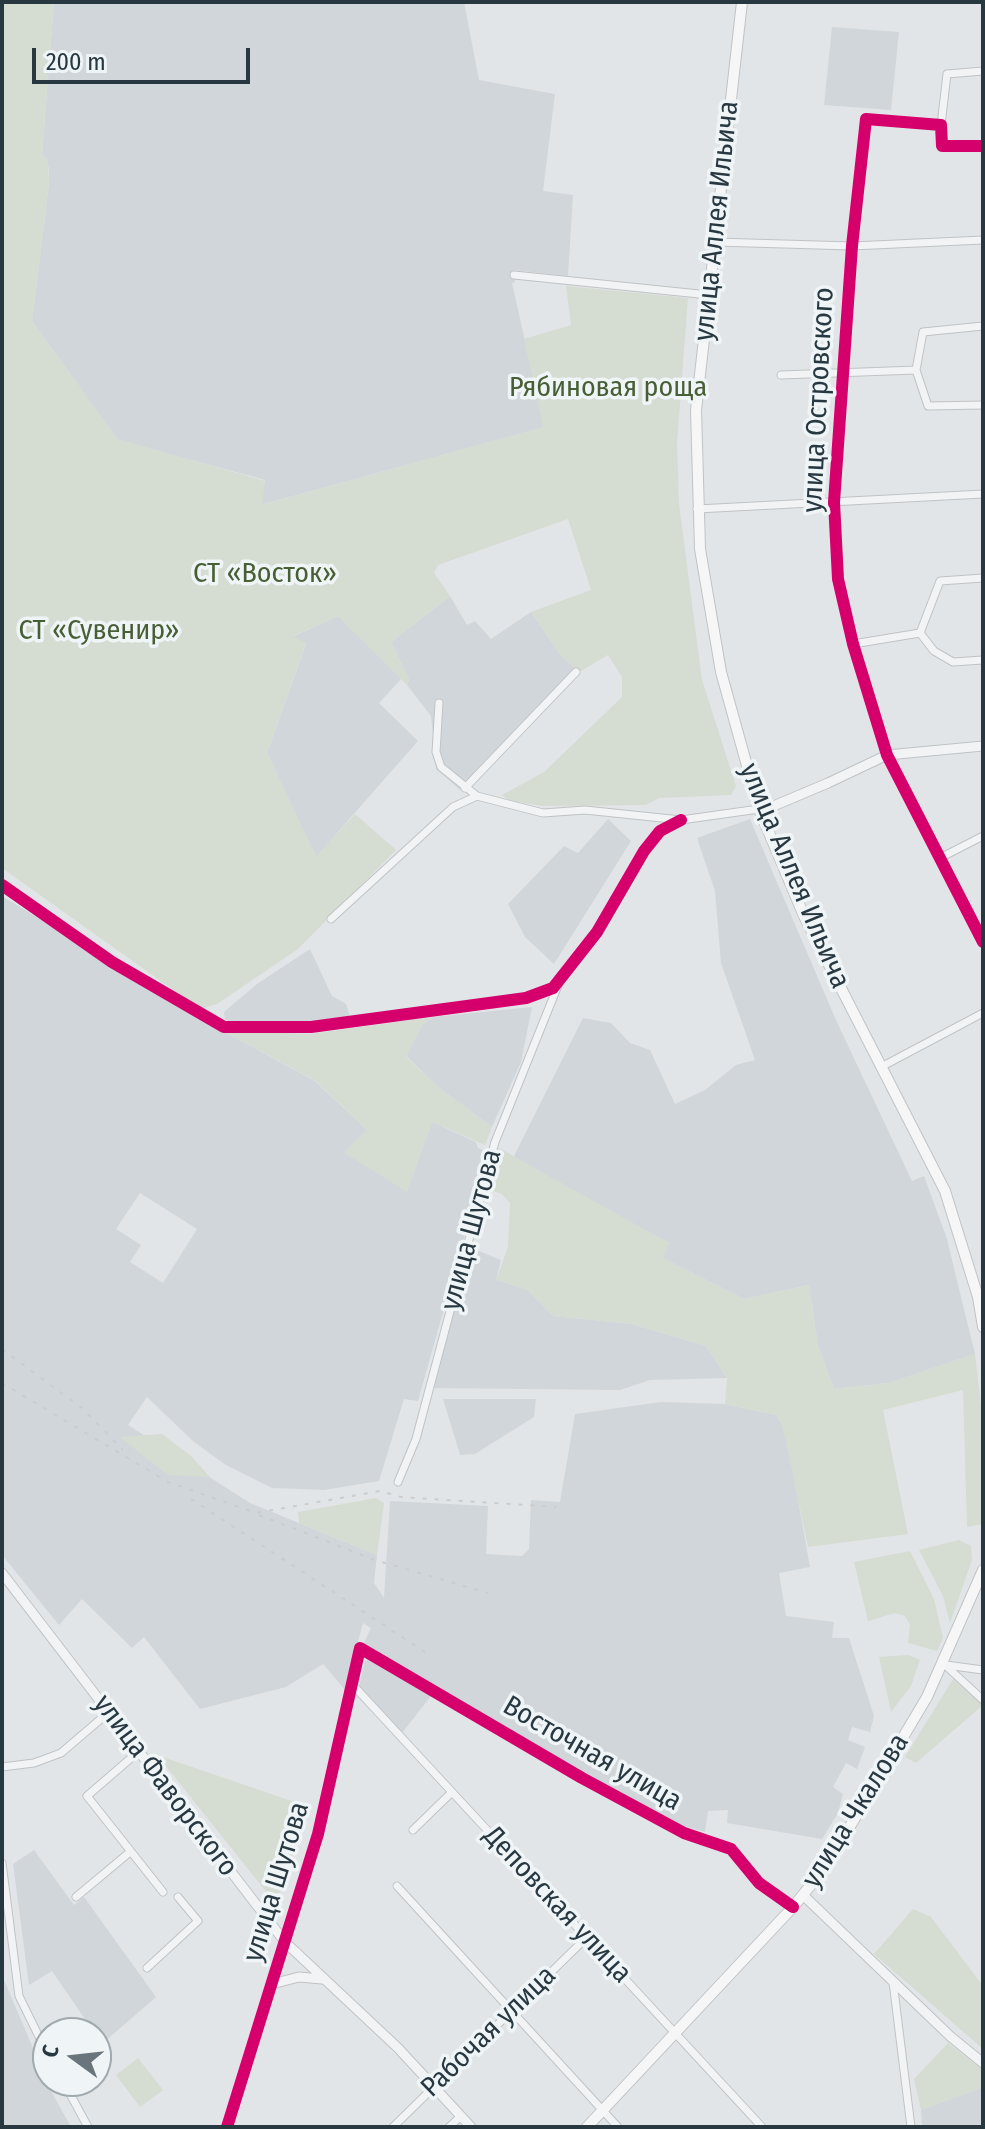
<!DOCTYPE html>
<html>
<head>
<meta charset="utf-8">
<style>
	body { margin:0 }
	#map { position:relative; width:985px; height:2129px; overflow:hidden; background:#e2e5e7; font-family:"Fira Sans Condensed",sans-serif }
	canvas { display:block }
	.frame { position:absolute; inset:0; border:4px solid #283841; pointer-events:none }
	.north { position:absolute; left:32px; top:2017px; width:80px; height:80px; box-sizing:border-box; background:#eff4f7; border:2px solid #9fa9ae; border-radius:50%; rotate:285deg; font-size:22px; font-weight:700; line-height:32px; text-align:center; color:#283841 }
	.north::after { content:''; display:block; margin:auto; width:28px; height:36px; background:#69757b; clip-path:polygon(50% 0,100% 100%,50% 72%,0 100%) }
	.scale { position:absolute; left:32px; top:48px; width:218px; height:36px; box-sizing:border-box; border:4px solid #283841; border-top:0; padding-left:10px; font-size:24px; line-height:28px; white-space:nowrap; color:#283841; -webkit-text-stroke:6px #eff4f7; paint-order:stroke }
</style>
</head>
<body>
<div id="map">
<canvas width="985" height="2129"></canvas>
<div class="frame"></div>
<div class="north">С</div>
<div class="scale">200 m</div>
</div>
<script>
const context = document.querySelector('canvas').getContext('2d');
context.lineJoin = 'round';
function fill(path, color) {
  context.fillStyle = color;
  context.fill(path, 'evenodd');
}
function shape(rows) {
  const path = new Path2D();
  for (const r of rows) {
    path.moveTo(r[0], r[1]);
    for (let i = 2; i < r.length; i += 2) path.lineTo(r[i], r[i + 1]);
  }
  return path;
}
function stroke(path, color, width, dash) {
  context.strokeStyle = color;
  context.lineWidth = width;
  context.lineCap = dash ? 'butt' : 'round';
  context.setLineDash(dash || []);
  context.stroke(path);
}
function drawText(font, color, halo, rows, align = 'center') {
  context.font = font + ' "Fira Sans Condensed",sans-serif';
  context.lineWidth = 7;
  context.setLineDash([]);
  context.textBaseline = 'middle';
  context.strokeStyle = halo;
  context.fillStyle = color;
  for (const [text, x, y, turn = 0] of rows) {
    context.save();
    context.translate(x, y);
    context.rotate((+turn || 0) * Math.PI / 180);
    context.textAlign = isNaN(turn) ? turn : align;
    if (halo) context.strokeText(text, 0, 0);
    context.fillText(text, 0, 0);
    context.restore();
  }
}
fill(shape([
	[54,2,464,2,479,80,555,94,543,191,573,195,568,276,514,270,515,282,512,283,544,427,261,505,265,480,118,440,32,321,49,183,49,168,42,153],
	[832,27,899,32,891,110,824,105],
	[450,596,467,625,475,621,491,639,531,612,559,653,576,669,460,790,436,769,431,716,407,685,409,679,391,642],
	[338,616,402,678,379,703,418,741,316,857,267,753,306,644,292,637],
	[608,819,631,841,554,964,525,937,508,904,564,846,578,853],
	[750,819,835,1018,912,1181,924,1176,947,1239,960,1293,975,1354,889,1383,834,1389,818,1346,809,1285,744,1299,663,1258,669,1243,513,1158,583,1018,611,1023,630,1043,650,1050,675,1104,705,1090,736,1065,755,1060,721,963,715,891,697,838],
	[2,896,223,1031,315,1081,367,1130,345,1152,407,1191,432,1122,476,1142,478,1148,488,1152,418,1401,404,1399,379,1481,324,1490,272,1488,226,1465,194,1442,147,1397,128,1425,250,1503,377,1555,374,1583,384,1598,390,1501,488,1506,486,1554,522,1556,529,1549,531,1500,560,1502,575,1414,661,1402,725,1404,776,1415,782,1424,791,1461,810,1567,779,1573,786,1616,834,1622,832,1638,849,1638,874,1716,870,1732,852,1727,848,1740,865,1747,857,1769,846,1763,833,1787,843,1794,838,1813,822,1839,727,1823,728,1810,708,1811,705,1832,680,1825,623,1798,532,1746,363,1645,371,1628,363,1623,345,1690,323,1664,286,1687,200,1709,144,1637,132,1648,82,1599,59,1625,2,1555],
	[140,1193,197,1229,163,1283,130,1262,141,1245,116,1229],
	[310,949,332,996,346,1004,350,1017,252,1026,225,1020,224,1012,257,984],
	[532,1007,521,1062,492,1127,438,1087,406,1056,422,1025,433,1017],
	[469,1247,501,1260,496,1280,528,1290,553,1316,632,1324,706,1346,727,1378,650,1380,620,1390,431,1388],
	[443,1399,536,1399,534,1417,475,1454,460,1455],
	[370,1660,431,1696,402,1733,359,1687,365,1661],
	[34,1850,74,1905,84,1897,156,1997,102,2044,52,1971,29,1985,13,1864],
	[2,1975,38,2060,45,2066,40,2071,71,2127,2,2127],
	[983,2087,983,2127,922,2127,921,2110]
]), '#d0d6da');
fill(shape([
	[2,2,54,2,42,153,48,160,49,183,32,321,118,439,265,481,262,505,543,427,524,339,571,325,566,286,688,298,677,443,679,504,702,680,736,786,731,795,659,798,646,805,543,806,511,801,502,795,544,772,622,697,622,677,608,655,581,671,576,669,559,653,531,612,591,590,568,519,438,565,434,573,450,596,391,642,409,679,407,685,338,616,293,636,306,643,267,753,316,856,355,814,396,850,298,949,217,1004,200,1009,2,868],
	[433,1017,422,1025,406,1057,438,1087,492,1127,485,1145,432,1122,407,1192,344,1153,367,1130,316,1081,223,1031,310,1034],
	[499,1148,669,1243,663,1258,744,1299,809,1285,818,1346,834,1389,889,1383,975,1354,983,1423,982,1524,967,1527,963,1390,883,1410,908,1534,808,1547,782,1424,776,1415,725,1404,727,1378,706,1346,632,1324,553,1316,528,1290,496,1280,508,1247,510,1203,502,1194,486,1189],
	[162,1434,191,1456,210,1477,168,1475,119,1437],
	[376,1498,384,1503,377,1555,299,1523,298,1512],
	[959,1540,971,1546,972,1560,950,1623,943,1596,919,1550],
	[910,1551,934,1599,943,1638,937,1651,908,1643,910,1625,905,1616,895,1613,868,1621,854,1562],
	[908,1655,920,1660,911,1686,891,1712,879,1657],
	[953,1679,983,1705,916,1763,905,1757],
	[157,1755,309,1807,276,1904],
	[913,1909,931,1917,983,1986,983,2049,874,1954],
	[948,2043,983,2070,983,2087,921,2110,914,2079],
	[138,2058,163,2090,140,2107,116,2075]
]), '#d5dcd2');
const minor = shape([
	[941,125,947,74,983,71],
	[983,146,942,146,941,125,866,119,852,246,834,502,838,579,853,644,887,755,983,942],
	[715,242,852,246,983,240],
	[514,275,709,295],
	[916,370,928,406,983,405],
	[781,375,916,370,923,332,983,326],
	[697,509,983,494],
	[920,633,940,581,983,578],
	[853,644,920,633,934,651,953,662,983,660],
	[439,703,436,752,441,767,477,796,543,813,585,810,681,820,759,809],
	[465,788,576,672],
	[942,857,983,836],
	[2,885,112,962,224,1027,311,1027,526,998,553,988,597,932,644,851,660,831,681,820],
	[331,919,453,807,477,796],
	[881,1067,983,1013],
	[398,1482,416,1439,495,1142,559,983],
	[944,1664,983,1700],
	[946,1665,983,1670],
	[352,1684,762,2127],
	[138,1752,87,1796,163,1892],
	[2,1767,34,1763,61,1753,109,1712],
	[413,1830,451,1793],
	[2,1863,19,1996,48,2055],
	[397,1886,618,2127],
	[76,1897,130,1852],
	[147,1968,198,1921,178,1897],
	[893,1982,911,2127],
	[63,2081,88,2127],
	[227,2127,318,1834,360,1648,582,1778,684,1833,731,1849,759,1883,793,1907],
	[393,2127,586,1938],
	[449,2127,461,2116]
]);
const tertiary = shape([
	[759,809,771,807,828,783,887,755,983,746],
	[2,1573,285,1942,398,2048,471,2127],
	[803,1895,951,2037,983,2063],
	[272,1984,299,1977,322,1979]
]);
const secondary = shape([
	[742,2,696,410,700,549,721,672,759,809,804,916,945,1191,978,1297,983,1327],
	[587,2127,793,1907,827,1865,927,1697,983,1570]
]);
stroke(minor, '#c0c3c5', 9);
stroke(tertiary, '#c0c3c5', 11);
stroke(secondary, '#c0c3c5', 12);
stroke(minor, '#f1f3f4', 7);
stroke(tertiary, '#f1f3f4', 9);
stroke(secondary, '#f6f6f6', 10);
stroke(shape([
	[2,1349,82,1408,123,1450],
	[2,1383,168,1482,256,1513,380,1491,401,1497,556,1507],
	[191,1499,428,1654],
	[259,1515,375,1560,488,1593]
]), '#cacdcf', 2, [4, 8]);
stroke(shape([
	[983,146,942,146,941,125,866,119,852,246,834,502,838,579,853,644,887,755,983,942],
	[2,885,112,962,224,1027,311,1027,526,998,553,988,597,932,644,851,660,831,681,820],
	[227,2127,318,1834,360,1648,582,1778,684,1833,731,1849,759,1883,793,1907]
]), '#d6006c', 12);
drawText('28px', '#283841', '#eff4f7', [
	["улица Аллея Ильича",717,221,-84],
	["улица Островского",819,400,-87],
	["улица Аллея Ильича",794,876,67],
	["улица Шутова",472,1230,-75],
	["Восточная улица",592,1754,30],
	["улица Фаворского",165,1786,53],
	["улица Чкалова",856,1811,-58],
	["улица Шутова",277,1882,-73],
	["Деповская улица",557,1905,47],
	["Рабочая улица",489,2032,-44]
]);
drawText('28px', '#485e34', '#eff4f7', [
	["Рябиновая роща",608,388],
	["СТ «Восток»",265,574],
	["СТ «Сувенир»",99,631]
]);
</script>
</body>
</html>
